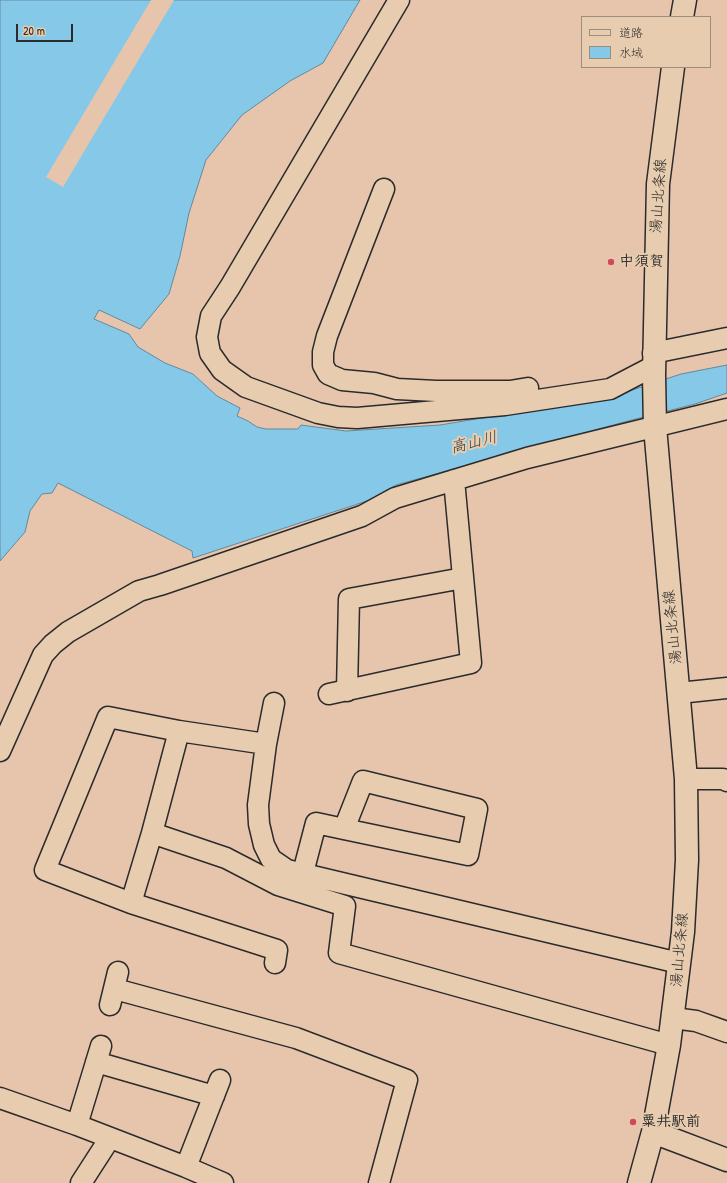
<!DOCTYPE html>
<html>
<head>
<meta charset="utf-8">
<style>
	body { margin:0 }
	#map { position:relative; width:727px; height:1183px; overflow:hidden; background:#e7c5ad; font-family:"Patrick Hand","Klee One",sans-serif }
	canvas { display:block }
	.legend { position:absolute; left:581px; top:16px; width:130px; height:52px; box-sizing:border-box; background:#e8ccaf; border:1px solid #9c8c7a; margin:0; padding:5px 7px; list-style:none; font-size:12px; color:#2b2b2b }
	.legend li { display:flex; align-items:center; gap:8px; height:20px }
	.legend b { width:20px; border:1px solid #9c8c7a }
	.scale { position:absolute; left:16px; top:24px; width:57px; height:18px; box-sizing:border-box; border:2px solid #2b2b2b; border-top:0; padding-left:5px; font-size:12px; line-height:14px; white-space:nowrap; color:#2b2b2b; -webkit-text-stroke:3px #e8ccaf; paint-order:stroke }
</style>
</head>
<body>
<div id="map">
<canvas width="727" height="1183"></canvas>
<ul class="legend">
<li><b style="height:5px;background:#e8ccaf"></b>道路</li>
<li><b style="height:11px;background:#86c8e7"></b>水域</li>
</ul>
<div class="scale">20 m</div>
</div>
<script>
const context = document.querySelector('canvas').getContext('2d');
context.lineJoin = 'round';
function fill(path, color) {
  context.fillStyle = color;
  context.fill(path, 'evenodd');
}
function shape(rows) {
  const path = new Path2D();
  for (const r of rows) {
    path.moveTo(r[0], r[1]);
    for (let i = 2; i < r.length; i += 2) path.lineTo(r[i], r[i + 1]);
  }
  return path;
}
function stroke(path, color, width, dash) {
  context.strokeStyle = color;
  context.lineWidth = width;
  context.lineCap = dash ? 'butt' : 'round';
  context.setLineDash(dash || []);
  context.stroke(path);
}
function drawText(font, color, halo, rows, align = 'center') {
  context.font = font + ' "Patrick Hand","Klee One",sans-serif';
  context.lineWidth = 4;
  context.setLineDash([]);
  context.textBaseline = 'middle';
  context.strokeStyle = halo;
  context.fillStyle = color;
  for (const [text, x, y, turn = 0] of rows) {
    context.save();
    context.translate(x, y);
    context.rotate((+turn || 0) * Math.PI / 180);
    context.textAlign = isNaN(turn) ? turn : align;
    if (halo) context.strokeText(text, 0, 0);
    context.fillText(text, 0, 0);
    context.restore();
  }
}
const water = shape([
	[0,0,360,0,323,63,290,81,242,115,206,160,189,213,180,256,169,294,140,329,99,310,94,319,129,334,138,347,165,363,193,374,217,396,240,408,237,416,248,421,257,427,266,429,298,429,301,425,346,431,440,425,614,396,681,374,727,365,727,393,695,404,624,422,396,485,370,500,193,558,192,551,58,483,52,493,42,494,30,511,25,532,0,561,0,0]
]);
fill(water, '#86c8e7');
stroke(water, '#62899c', 1);
fill(shape([
	[151,0,174,0,63,187,46,177]
]), '#e7c5ad');
const street = shape([
	[399,0,230,287,211,316,207,337,210,353,222,370,246,387,318,413,338,417,357,418,505,405,610,389,654,366],
	[384,189,327,336,323,352,323,365,328,374,342,380,374,383,397,389,436,391,510,391,528,388],
	[653,353,727,338],
	[347,691,349,599,463,578],
	[679,693,727,688],
	[329,694,471,663,454,480],
	[274,703,266,744,258,805,259,824,264,845,271,859,287,870,679,963],
	[179,731,266,744],
	[0,751,43,655,53,644,68,632,139,591,160,585,362,516,395,498,527,458,727,409],
	[686,779,723,779,727,781],
	[152,833,131,903,45,870,108,717,179,731,152,833,226,858,278,885,345,906,339,953,669,1045],
	[299,888,316,823,344,829,468,855,477,809,363,781,344,829],
	[131,903,277,950,275,963],
	[115,989,296,1038,407,1080,379,1183],
	[110,1005,118,972],
	[673,1018,696,1021,727,1032],
	[96,1062,214,1096],
	[0,1098,77,1125,186,1167,223,1183],
	[77,1125,101,1046],
	[186,1167,220,1080],
	[81,1183,110,1138]
]);
const secondary = shape([
	[682,17,685,0],
	[653,1132,727,1160],
	[639,1183,653,1132,669,1045,683,932,687,860,686,779,655,427,654,375,658,184,673,67]
]);
stroke(street, '#2b2b2b', 23);
stroke(secondary, '#2b2b2b', 25);
stroke(street, '#e8ccaf', 20);
stroke(secondary, '#e8ccaf', 22);
for (const [x, y, r, color] of [
	[611,262,4,"#d1495b"],
	[633,1122,4,"#d1495b"]
]) {
  const dot = new Path2D();
  dot.arc(x, y, r, 0, 2 * Math.PI);
  context.fillStyle = color;
  context.fill(dot);
  stroke(dot, '#e8ccaf', 1.5);
}
drawText('15px', '#2b2b2b', '#e8ccaf', [
	["湯山北条線",659,196,-86],
	["湯山北条線",673,627,-96],
	["湯山北条線",680,950,-85]
]);
drawText('bold 15px', '#2b2b2b', '#e8ccaf', [
	["中須賀",619,262],
	["粟井駅前",641,1122]
], 'left');
drawText('italic 16px', '#394347', '#e8ccaf', [
	["高山川",474,443,-14]
]);
</script>
</body>
</html>
